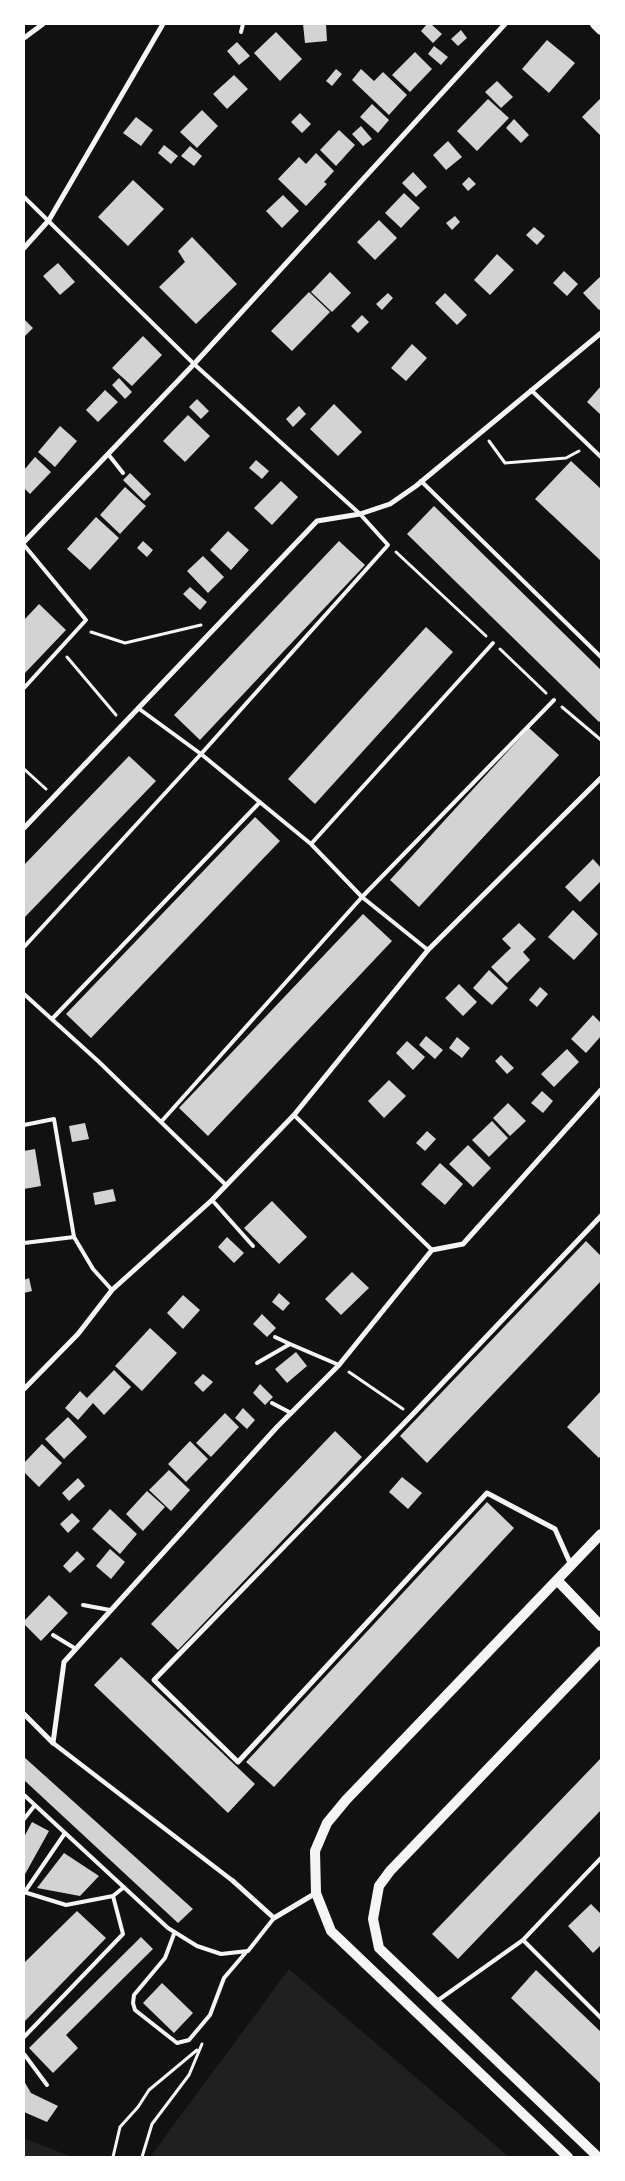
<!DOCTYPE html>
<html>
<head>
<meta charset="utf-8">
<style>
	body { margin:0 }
	#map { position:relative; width:625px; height:2181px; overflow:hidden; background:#111; font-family:Literata,serif }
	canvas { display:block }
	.frame { position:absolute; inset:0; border:25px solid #fff; pointer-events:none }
</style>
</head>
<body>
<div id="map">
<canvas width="625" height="2181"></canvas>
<div class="frame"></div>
</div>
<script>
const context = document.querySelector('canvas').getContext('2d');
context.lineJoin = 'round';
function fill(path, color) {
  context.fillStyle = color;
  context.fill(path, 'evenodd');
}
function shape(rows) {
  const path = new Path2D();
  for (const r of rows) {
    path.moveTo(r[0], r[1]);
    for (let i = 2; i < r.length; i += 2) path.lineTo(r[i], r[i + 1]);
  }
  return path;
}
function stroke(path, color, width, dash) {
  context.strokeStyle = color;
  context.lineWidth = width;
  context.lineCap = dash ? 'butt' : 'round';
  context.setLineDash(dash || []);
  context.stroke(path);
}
fill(shape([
	[289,1969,509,2157,150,2157],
	[24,2135,26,2139,72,2157,24,2157]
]), '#202020');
fill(shape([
	[303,24,326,24,327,41,305,43],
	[427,24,431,24,442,34,433,43,421,31],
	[461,30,467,38,458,46,451,39],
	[276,32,302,59,280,81,254,53],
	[547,40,575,63,549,93,522,69],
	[237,42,250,56,239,65,227,51],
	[434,46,448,57,441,65,428,54],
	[415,52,432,69,410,92,392,75],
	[336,69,342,74,332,86,326,81],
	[361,69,374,81,383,72,407,95,389,115,352,80],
	[234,75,248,89,227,109,213,94],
	[497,81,513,97,501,108,485,92],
	[601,98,601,136,582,117],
	[488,99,509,118,477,151,457,131],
	[372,104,389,120,378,133,360,117],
	[202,110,218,126,197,148,180,132],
	[300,113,311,124,302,133,291,122],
	[136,117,153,130,141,146,123,133],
	[514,119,529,135,521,143,506,128],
	[361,126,372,139,363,146,352,134],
	[339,130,355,145,336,166,320,150],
	[448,141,462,157,446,170,433,155],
	[164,145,178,156,171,164,158,153],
	[190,146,202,156,194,166,181,156],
	[316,153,334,171,324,182,327,184,306,206,278,179,299,157,306,164],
	[413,172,427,187,416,197,402,183],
	[469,177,476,184,468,191,462,184],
	[133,180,164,209,128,246,98,217],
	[404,193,420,208,401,228,385,213],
	[283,195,299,211,282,228,266,211],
	[455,216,460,222,452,230,446,223],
	[379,220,397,238,375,260,357,242],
	[534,227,545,236,537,245,526,235],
	[192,237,237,284,196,324,159,287,185,262,178,251],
	[497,254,514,270,490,295,474,280],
	[58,263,75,282,60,295,43,276],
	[564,271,578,284,567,296,553,283],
	[330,272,351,293,332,312,311,292],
	[601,276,601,309,599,310,583,293],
	[309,292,330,312,292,351,271,331],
	[388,293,393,298,382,310,376,304],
	[445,293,467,315,457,325,435,303],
	[362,315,369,322,358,333,351,326],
	[24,319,33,328,24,337],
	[143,336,162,355,132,386,112,368],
	[412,344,427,358,406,381,391,368],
	[119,378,132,392,125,399,112,385],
	[601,386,601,412,600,414,587,402],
	[105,390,118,402,98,422,86,410],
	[197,399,209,411,201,419,189,407],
	[334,404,362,432,338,456,310,429],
	[299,406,306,414,293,427,286,419],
	[188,415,210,436,185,462,163,441],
	[60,426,77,441,55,467,38,452],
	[35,457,51,472,30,494,24,488,24,470],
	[256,460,269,471,262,479,249,468],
	[571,461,601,489,601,561,535,499],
	[130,473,151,494,144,501,123,480],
	[281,481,298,497,272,525,254,508],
	[125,487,146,506,120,534,100,515],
	[434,506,601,670,601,720,599,722,407,534],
	[96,517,119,538,90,570,67,549],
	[228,531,249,550,231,570,210,550],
	[143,541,153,550,147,557,137,548],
	[339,541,365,565,200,740,174,715],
	[203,556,224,577,208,593,187,571],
	[190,587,207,602,200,610,183,594],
	[39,604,66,630,24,674,24,620],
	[426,627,453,652,315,804,288,779],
	[529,728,559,755,419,907,390,880],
	[129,756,156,781,24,918,24,865],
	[255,817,280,841,91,1038,66,1014],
	[593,859,601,868,601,881,580,902,565,887],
	[573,910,598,934,574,960,548,937],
	[363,914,392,941,208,1136,179,1108],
	[519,923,536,939,523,952,530,960,507,983,491,967,511,948,502,939],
	[489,970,508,988,492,1005,473,988],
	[459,984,477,1002,463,1016,445,998],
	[540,987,548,994,537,1007,529,1000],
	[593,1015,601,1023,601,1036,586,1053,571,1039],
	[426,1036,443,1050,435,1059,419,1045],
	[457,1037,470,1048,462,1058,449,1048],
	[407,1041,425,1057,413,1070,396,1053],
	[567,1049,579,1062,554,1087,541,1074],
	[501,1055,514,1068,507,1074,495,1061],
	[389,1080,406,1096,384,1118,368,1101],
	[542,1091,553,1101,543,1113,531,1103],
	[508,1103,526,1121,510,1136,493,1118],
	[492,1121,508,1138,489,1157,472,1140],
	[85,1123,89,1139,72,1142,69,1126],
	[427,1131,436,1139,425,1151,416,1143],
	[468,1145,491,1168,473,1187,449,1164],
	[35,1149,41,1186,24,1189,24,1151],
	[440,1163,463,1184,445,1205,421,1184],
	[113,1189,116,1201,95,1205,93,1193],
	[272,1201,307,1237,279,1264,244,1228],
	[227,1237,244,1253,234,1263,218,1247],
	[586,1241,601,1256,601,1281,427,1463,400,1436],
	[352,1272,369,1288,341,1315,325,1299],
	[29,1278,32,1291,24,1293,24,1280],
	[279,1293,290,1303,283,1311,272,1302],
	[183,1295,200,1310,183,1329,167,1313],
	[262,1314,276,1328,267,1337,253,1324],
	[150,1328,177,1353,142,1391,115,1366],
	[296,1352,307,1366,287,1383,275,1369],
	[114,1370,131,1387,104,1415,93,1403,78,1420,65,1408,80,1391,87,1398],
	[203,1374,213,1382,203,1392,194,1383],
	[260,1384,273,1397,265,1405,253,1393],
	[601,1391,601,1455,599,1458,567,1427],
	[243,1408,255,1420,247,1429,235,1418],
	[225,1413,239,1427,211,1457,196,1443],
	[68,1417,87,1437,64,1459,45,1439],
	[335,1431,362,1457,178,1650,151,1624],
	[190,1441,208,1459,186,1482,168,1464],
	[42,1444,62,1463,39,1487,24,1472,24,1463],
	[169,1470,190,1490,171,1511,149,1490],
	[402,1477,422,1493,408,1509,389,1492],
	[78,1478,85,1486,69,1501,62,1493],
	[147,1491,165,1507,143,1531,126,1514],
	[487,1502,514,1528,274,1787,246,1762],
	[110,1509,137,1534,120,1554,92,1529],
	[72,1513,80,1521,68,1533,60,1524],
	[110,1549,125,1562,111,1579,96,1566],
	[77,1551,85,1559,70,1573,63,1566],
	[49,1595,68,1613,41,1641,24,1624,24,1621],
	[121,1657,255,1784,228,1813,94,1685],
	[24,1757,193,1909,178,1923,24,1780],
	[601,1758,601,1810,458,1959,432,1934],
	[32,1822,49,1831,24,1876,24,1837],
	[64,1853,99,1876,80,1896,37,1888],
	[591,1904,601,1914,601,1945,593,1953,568,1926],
	[77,1911,106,1938,24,2022,24,1963],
	[141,1937,153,1949,66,2035,78,2048,53,2073,29,2048],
	[536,1970,601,2032,601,2084,511,1998],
	[162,1983,193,2013,174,2033,143,2003],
	[24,2081,31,2093,58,2106,47,2122,24,2112]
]), '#d3d3d3');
stroke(shape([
	[489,441,505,463,566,458,579,451],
	[396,552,486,636],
	[91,632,125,643,201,625],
	[500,649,546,693],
	[67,657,116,715],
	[562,707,601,740],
	[24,769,46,789],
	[349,1372,403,1409],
	[113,2157,120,2127,138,2107,149,2090,197,2050],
	[142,2157,152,2124,189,2075,202,2044]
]), '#f5f5f5', 3);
stroke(shape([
	[241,32,243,24],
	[24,197,194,364,360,514,388,545,201,754,138,708],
	[531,390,601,457],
	[108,454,123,473],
	[421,481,601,657],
	[24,545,86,620,24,688],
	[311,844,362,897,554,700],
	[24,947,201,754,311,844,493,643],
	[24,994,98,1061,226,1185],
	[52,1019,260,802],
	[294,1115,432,1250],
	[161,1122,362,897,428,950],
	[24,1125,54,1119,74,1237],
	[212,1200,253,1246],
	[24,1243,74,1237,93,1269,112,1290],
	[275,1337,290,1344],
	[257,1363,290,1344,339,1365],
	[272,1403,291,1413],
	[83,1605,110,1610],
	[53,1635,76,1649],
	[24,1795,168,1928,197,1946,221,1954,248,1951,274,1918],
	[24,1819,35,1805],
	[24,1892,66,1905,113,1896,124,1887],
	[24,1893,65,1833],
	[174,1934,165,1958,134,1995,133,2003,135,2010,177,2043,189,2040,210,2015,224,1978,247,1951],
	[523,1940,601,2018],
	[437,2001,523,1940,601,1858],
	[24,2037,123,1934,113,1896],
	[24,2054,47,2085]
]), '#f5f5f5', 4);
stroke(shape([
	[53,1743,233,1881]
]), '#f5f5f5', 4.5);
stroke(shape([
	[24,38,43,24],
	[24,248,49,220,163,24],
	[24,542,194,364,505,24],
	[24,828,317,521,360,514,390,504,416,486,601,333],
	[24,1389,78,1334,112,1290,212,1200,294,1115,428,950,601,778],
	[571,1565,555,1529,487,1493,238,1762,154,1680,412,1415,601,1216],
	[24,1714,53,1743],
	[53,1743,64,1662,277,1427,339,1365,432,1250,463,1244,601,1090],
	[233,1881,274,1918,316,1893]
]), '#f5f5f5', 5);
stroke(shape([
	[595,24,601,30],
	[557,1580,601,1626],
	[568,2157,331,1931,316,1893,315,1851,327,1823,346,1800,601,1534],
	[598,2157,379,1948,373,1919,379,1886,390,1871,601,1651]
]), '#f5f5f5', 10);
</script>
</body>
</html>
